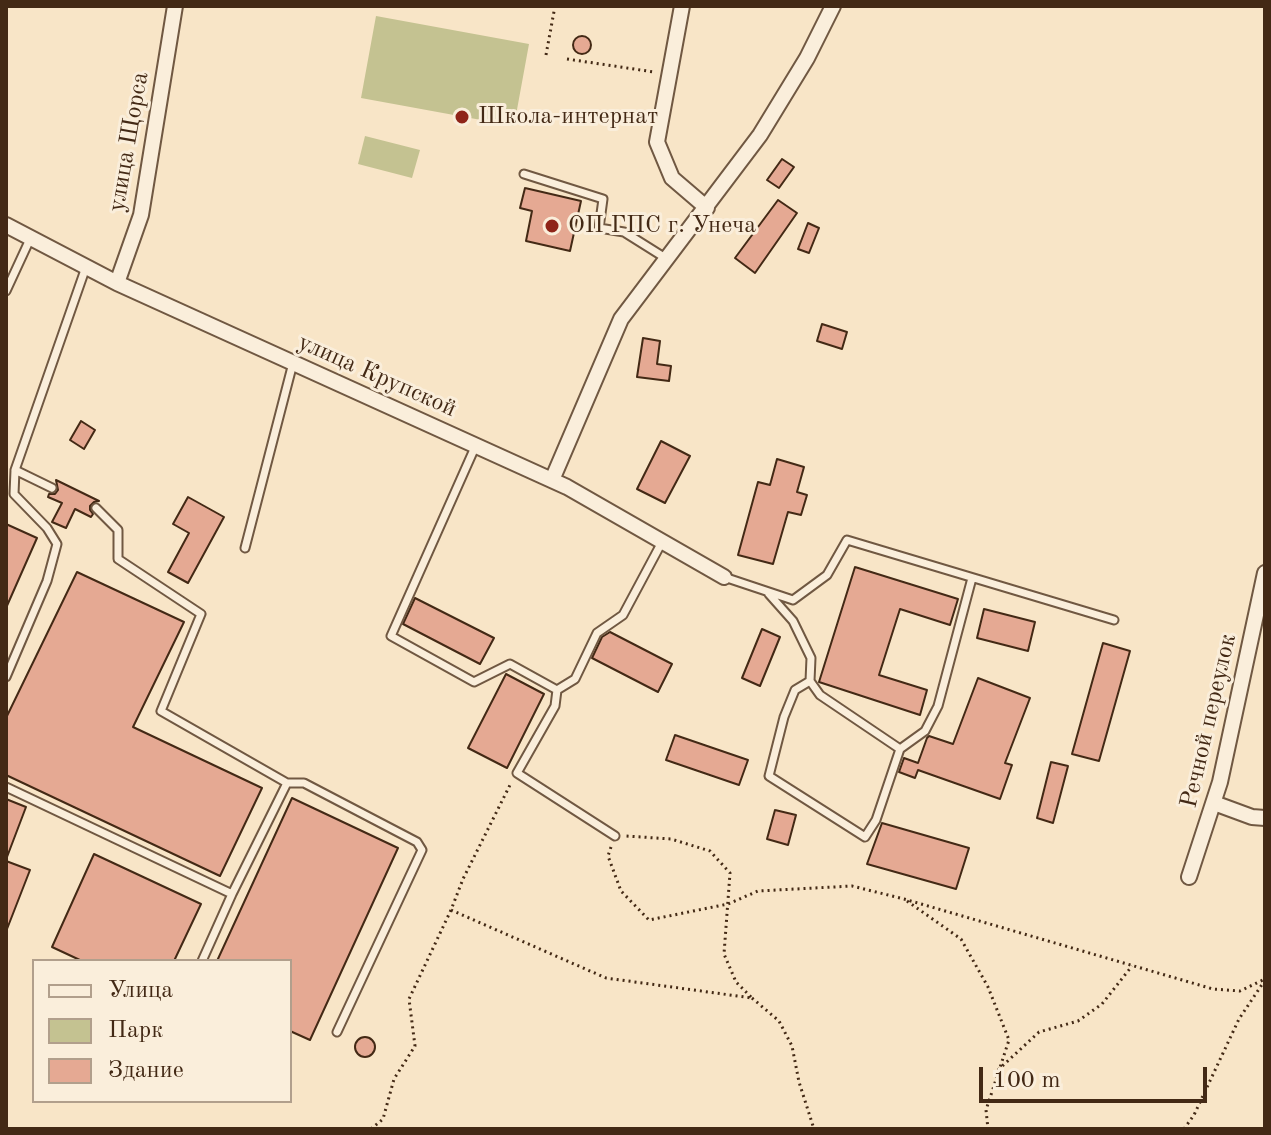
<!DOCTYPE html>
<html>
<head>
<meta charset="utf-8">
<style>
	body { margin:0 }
	#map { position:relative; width:1271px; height:1135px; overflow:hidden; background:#f8e5c7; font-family:"Old Standard TT",serif }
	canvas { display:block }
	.frame { position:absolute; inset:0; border:8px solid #432915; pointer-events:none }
	.legend { position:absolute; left:32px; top:959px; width:260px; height:144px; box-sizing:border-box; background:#faeedb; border:2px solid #b19f8c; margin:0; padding:10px 14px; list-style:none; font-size:24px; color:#432915 }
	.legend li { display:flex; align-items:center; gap:16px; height:40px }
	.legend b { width:40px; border:2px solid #b19f8c }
	.scale { position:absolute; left:979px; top:1067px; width:228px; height:36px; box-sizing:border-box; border:4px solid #432915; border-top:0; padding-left:10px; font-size:24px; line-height:28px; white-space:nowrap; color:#432915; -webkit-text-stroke:6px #faeedb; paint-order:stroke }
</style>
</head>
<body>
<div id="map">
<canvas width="1271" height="1135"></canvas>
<div class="frame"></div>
<ul class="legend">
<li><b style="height:10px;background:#faeedb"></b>Улица</li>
<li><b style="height:22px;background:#c4c291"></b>Парк</li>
<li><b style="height:22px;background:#e5a993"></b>Здание</li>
</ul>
<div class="scale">100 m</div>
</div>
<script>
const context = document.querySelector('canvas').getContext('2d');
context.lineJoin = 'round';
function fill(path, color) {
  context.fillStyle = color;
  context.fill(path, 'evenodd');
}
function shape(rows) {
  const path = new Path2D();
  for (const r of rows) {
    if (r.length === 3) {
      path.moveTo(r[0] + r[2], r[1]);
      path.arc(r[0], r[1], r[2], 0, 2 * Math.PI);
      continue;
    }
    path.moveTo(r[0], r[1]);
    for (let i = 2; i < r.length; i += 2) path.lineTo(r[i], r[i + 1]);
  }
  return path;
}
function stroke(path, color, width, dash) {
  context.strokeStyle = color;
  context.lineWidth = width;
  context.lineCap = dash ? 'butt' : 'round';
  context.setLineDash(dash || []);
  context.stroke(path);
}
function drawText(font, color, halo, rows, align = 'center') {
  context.font = font + ' "Old Standard TT",serif';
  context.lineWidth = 6;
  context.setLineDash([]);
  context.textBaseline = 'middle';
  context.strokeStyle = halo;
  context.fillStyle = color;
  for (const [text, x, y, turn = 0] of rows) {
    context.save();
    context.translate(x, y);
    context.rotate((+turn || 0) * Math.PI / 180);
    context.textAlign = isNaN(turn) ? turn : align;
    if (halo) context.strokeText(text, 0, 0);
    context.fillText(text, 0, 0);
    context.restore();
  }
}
fill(shape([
	[376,16,529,44,514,126,361,98],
	[365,136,420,150,412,178,358,164]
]), '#c4c291');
const building = shape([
	[582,45,9],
	[782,159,794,167,779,188,767,180,782,159],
	[525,188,581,201,570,251,526,241,532,211,520,208,525,188],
	[778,200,797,213,755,273,735,258,778,200],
	[808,223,819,228,809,253,798,249,808,223],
	[822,324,847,332,842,349,817,341,822,324],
	[643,338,660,341,657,364,671,366,669,381,637,377,643,338],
	[81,421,95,430,84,449,70,440,81,421],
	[661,441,690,456,665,503,637,489,661,441],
	[777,459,804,467,797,492,807,495,801,515,788,512,773,564,738,555,758,482,770,485,777,459],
	[56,480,99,501,94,502,90,506,90,510,93,514,91,517,75,509,66,528,52,522,62,503,48,497,49,494,55,494,58,490,56,480],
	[188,497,224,517,188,583,168,572,189,533,173,524,188,497],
	[6,524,37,538,6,608,6,524],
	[855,567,958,599,950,625,900,609,879,675,927,690,920,715,819,682,855,567],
	[77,572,184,622,133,727,262,788,220,876,6,775,6,718,77,572],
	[415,598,494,638,480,664,403,624,415,598],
	[984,609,1035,622,1028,651,977,638,984,609],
	[762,629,780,637,760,686,742,678,762,629],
	[610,632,672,664,658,692,592,658,602,637,610,632],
	[1103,643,1130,651,1099,761,1072,754,1103,643],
	[506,674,544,694,507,768,468,748,506,674],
	[978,678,1030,698,1005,763,1012,765,1000,799,918,770,915,778,899,772,904,758,918,763,927,738,929,736,953,744,978,678],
	[675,735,748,760,739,785,666,760,675,735],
	[1051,762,1068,766,1053,823,1037,818,1051,762],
	[292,798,398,848,310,1040,290,1031,290,961,217,961,292,798],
	[6,799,26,807,7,857,6,857,6,799],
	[775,810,796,815,788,845,767,839,775,810],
	[882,823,969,848,956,889,867,864,882,823],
	[94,854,201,904,174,961,82,961,52,947,94,854],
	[6,861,30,870,7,929,6,929,6,861],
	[365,1047,10]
]);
fill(building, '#e5a993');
stroke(building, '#432915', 2);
const service = shape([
	[524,174,603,199,599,228,624,232,667,259],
	[6,291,31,237],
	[476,445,391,636,474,682,510,664,557,690,575,679,597,633,623,615,662,542],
	[15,470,52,488],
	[245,548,293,363],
	[724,577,793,600,827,575,847,540,1114,620],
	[769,594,793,621,811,658,810,681,820,695,900,749,925,731,938,706,972,578],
	[6,677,47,581,57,544,47,528,14,494,15,470,86,267],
	[810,681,795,690,784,717,769,776,865,837,876,820,900,749],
	[557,690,555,706,517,773,615,836],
	[287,783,304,783,417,842,422,850,337,1032],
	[6,787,232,894,287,783,161,711,201,614,118,559,118,530,96,508],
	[202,961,232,894]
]);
const minor = shape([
	[682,6,657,142,672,178,707,208],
	[6,225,117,283,567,487,724,577],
	[117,283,141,215,175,6],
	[552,480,621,319,760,135,807,58,833,6],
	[1214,803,1252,817,1265,818],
	[1189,877,1220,782,1265,573]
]);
stroke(service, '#705842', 11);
stroke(minor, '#705842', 18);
stroke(shape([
	[546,55,555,6],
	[567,59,654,72],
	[611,847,608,856,621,891,649,920,728,904,758,891,852,886,904,899,1213,989,1240,991,1265,979],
	[907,901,961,939,988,987,1009,1040,986,1110,988,1129],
	[451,910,606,978,752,998,736,982,724,954,730,873,710,851,671,839,626,836],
	[752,998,779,1021,792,1046,799,1082,814,1129],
	[998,1070,1039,1032,1078,1021,1102,1004,1132,966],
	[371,1129,383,1119,394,1079,415,1046,409,999,451,910,463,879,511,783],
	[1184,1129,1194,1115,1239,1019,1265,980]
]), '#432915', 3, [2, 4]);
stroke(service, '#faeedb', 7);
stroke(minor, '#faeedb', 14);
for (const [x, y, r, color] of [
	[462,117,8,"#8f2418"],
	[552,226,8,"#8f2418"]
]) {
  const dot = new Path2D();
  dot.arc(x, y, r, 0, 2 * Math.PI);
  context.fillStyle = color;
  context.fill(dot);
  stroke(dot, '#faeedb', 3);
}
drawText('24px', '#432915', '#faeedb', [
	["Школа-интернат",478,117],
	["ОП ГПС г. Унеча",568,226]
], 'left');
drawText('24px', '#432915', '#faeedb', [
	["улица Щорса",129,142,-80],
	["улица Крупской",377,376,24],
	["Речной переулок",1209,721,-77]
]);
</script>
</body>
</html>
